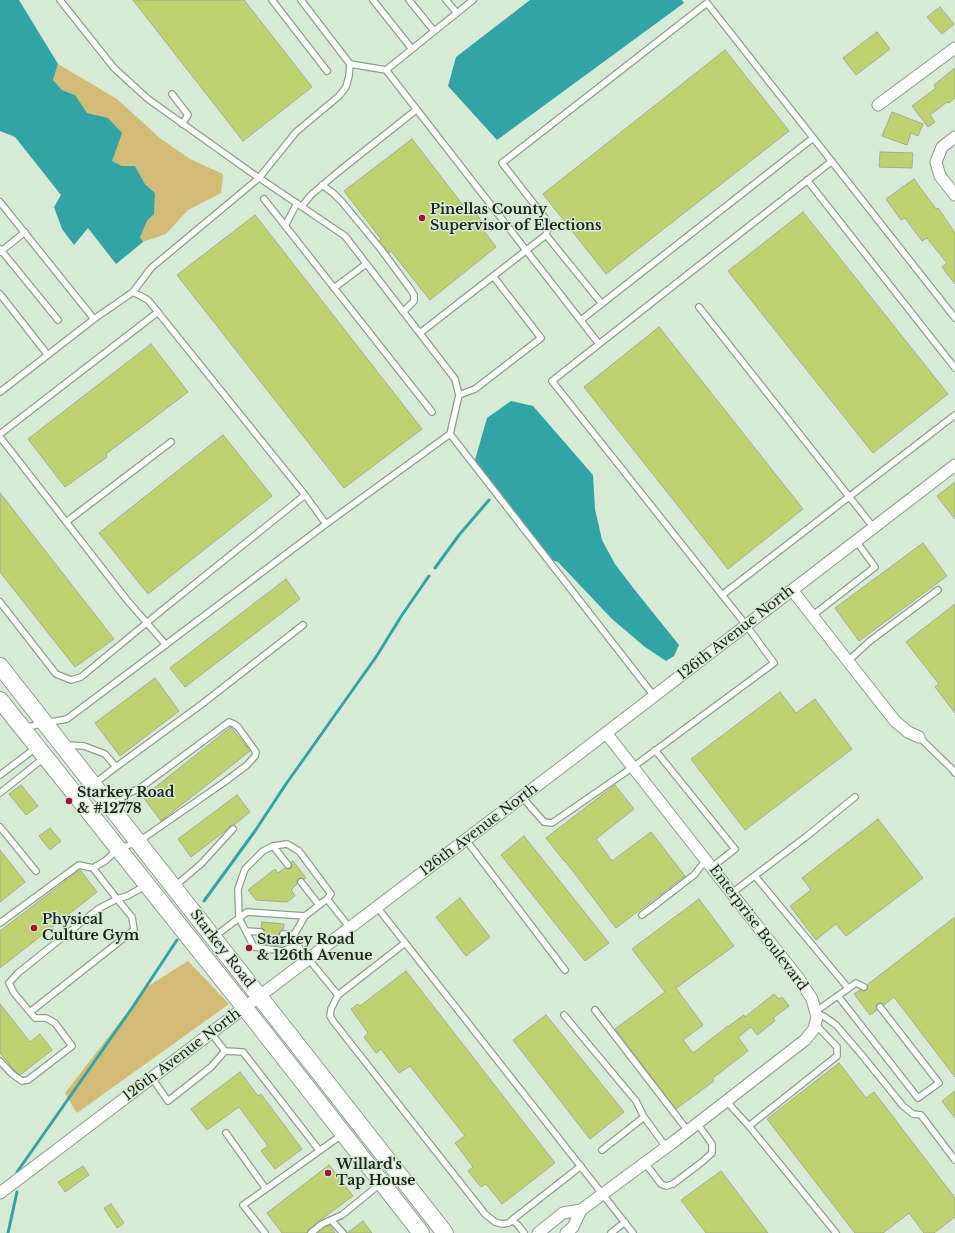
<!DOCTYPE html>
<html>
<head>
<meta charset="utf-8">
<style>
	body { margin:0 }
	canvas { display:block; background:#d6ead5 }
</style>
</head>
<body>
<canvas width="955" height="1233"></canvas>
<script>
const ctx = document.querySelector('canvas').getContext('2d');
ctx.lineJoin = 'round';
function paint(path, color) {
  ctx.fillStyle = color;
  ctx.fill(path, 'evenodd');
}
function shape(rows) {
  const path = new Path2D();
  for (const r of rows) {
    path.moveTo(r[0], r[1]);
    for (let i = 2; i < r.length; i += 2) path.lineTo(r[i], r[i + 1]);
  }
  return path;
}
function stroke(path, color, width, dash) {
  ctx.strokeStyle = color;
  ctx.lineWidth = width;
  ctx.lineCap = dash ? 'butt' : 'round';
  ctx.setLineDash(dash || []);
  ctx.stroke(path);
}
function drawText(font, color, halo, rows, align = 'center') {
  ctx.font = font + ' "Libre Baskerville",serif';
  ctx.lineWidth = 3;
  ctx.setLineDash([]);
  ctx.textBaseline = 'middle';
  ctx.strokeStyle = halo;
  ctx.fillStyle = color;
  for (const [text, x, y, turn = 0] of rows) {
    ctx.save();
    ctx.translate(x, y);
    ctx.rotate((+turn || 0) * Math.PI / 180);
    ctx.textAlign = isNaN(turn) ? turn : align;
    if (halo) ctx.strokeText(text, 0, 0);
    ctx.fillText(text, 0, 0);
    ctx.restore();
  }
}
paint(shape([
	[58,64,117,99,161,139,190,159,223,174,221,193,188,210,166,234,143,242,140,237,147,221,154,214,155,193,145,184,135,166,122,166,112,161,108,118,87,114,75,95,62,90,53,80],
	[188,961,229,1004,77,1113,65,1093,147,987]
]), '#d2bb75');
paint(shape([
	[0,0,19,0,58,64,53,80,62,90,75,95,87,113,108,118,122,133,112,161,122,166,135,166,145,184,155,193,154,214,147,221,140,237,143,242,116,264,88,228,74,245,62,229,54,207,61,195,15,137,0,131],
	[530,0,682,0,684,3,497,140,448,86,456,57],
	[511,401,533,406,593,475,595,509,602,540,615,564,634,589,679,645,674,656,666,661,645,647,612,619,558,562,548,559,475,460,487,418]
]), '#31a5a6');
stroke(shape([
	[435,568,459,535,489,500],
	[204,901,255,831,286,784,376,657,402,615,429,576],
	[17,1172,132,1008,177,940],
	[8,1233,17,1192]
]), '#31a5a6', 3);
const building = shape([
	[133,0,244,0,312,87,243,141,133,0],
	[940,7,954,24,942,34,927,17,940,7],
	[877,32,890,49,856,75,843,58,877,32],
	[725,50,789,131,606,274,543,194,725,50],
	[955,68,955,98,949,103,947,102,930,115,935,122,928,127,912,106,936,88,934,85,955,68],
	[892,112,923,124,918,136,911,133,907,145,882,136,892,112],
	[412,139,466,209,470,206,487,228,484,231,496,247,430,300,391,251,389,253,379,241,381,239,344,191,412,139],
	[880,152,913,153,912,168,879,167,880,152],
	[914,179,936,209,938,208,955,233,955,284,942,267,947,263,927,238,922,241,905,218,901,220,886,199,914,179],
	[803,212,948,394,873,453,728,271,803,212],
	[255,215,422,429,344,488,177,275,255,215],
	[659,327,803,509,728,569,584,387,659,327],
	[151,344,188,392,106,454,107,457,65,487,28,439,151,344],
	[223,435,272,496,148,594,99,533,223,435],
	[955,482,955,519,937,496,955,482],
	[0,493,114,639,75,667,0,572,0,493],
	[923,543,947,576,859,641,835,608,923,543],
	[286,579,300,599,185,687,170,668,286,579],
	[955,604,955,713,935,687,939,684,906,642,955,604],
	[155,678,179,711,120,756,95,723,155,678],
	[780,692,796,713,815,699,852,749,745,830,691,759,780,692],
	[231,727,250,751,161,821,143,797,231,727],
	[21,785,38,806,26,815,9,794,21,785],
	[615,785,634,809,596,839,612,861,651,832,685,876,616,928,566,862,565,862,546,838,615,785],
	[237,795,250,812,234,825,230,826,225,831,191,857,178,839,237,795],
	[878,819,923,878,846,936,836,924,816,940,790,906,811,890,802,878,878,819],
	[50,828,61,841,50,850,39,836,50,828],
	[524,836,609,943,585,961,501,855,524,836],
	[0,850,25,882,0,902,0,850],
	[293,861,306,878,304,879,299,878,297,881,297,884,291,890,295,896,287,902,256,900,248,890,275,869,278,873,285,868,287,869,290,869,292,866,291,862,293,861],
	[80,870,97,892,0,968,0,931,80,870],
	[460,898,490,937,466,956,436,917,460,898],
	[699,899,734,946,676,988,703,1025,683,1040,693,1053,728,1026,729,1026,744,1015,745,1017,774,994,779,999,782,997,789,1006,773,1018,775,1021,757,1035,751,1027,738,1037,748,1051,713,1078,714,1081,676,1109,615,1029,665,992,632,949,699,899],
	[955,917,955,1077,894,997,884,1005,881,1003,877,1004,876,1007,877,1010,870,1015,854,994,860,990,864,991,867,990,868,987,867,985,955,917],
	[262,922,284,924,283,930,279,933,279,936,282,938,281,946,259,943,260,936,263,936,265,933,265,930,261,928,262,922],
	[406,971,555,1163,502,1204,486,1184,481,1187,468,1171,473,1167,455,1143,465,1136,410,1066,399,1073,381,1049,376,1053,364,1037,368,1033,351,1009,358,1004,360,1006,406,971],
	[0,1004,30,1042,40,1034,52,1050,20,1075,15,1071,0,1053,0,1004],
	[546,1015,624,1112,590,1139,513,1040,546,1015],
	[839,1063,866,1098,874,1092,955,1198,955,1217,934,1233,924,1233,909,1213,883,1233,855,1233,767,1119,839,1063],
	[240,1072,258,1096,261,1094,302,1149,275,1169,261,1151,268,1146,239,1107,207,1130,191,1109,240,1072],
	[955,1091,955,1118,942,1101,955,1091],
	[329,1165,353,1196,319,1221,308,1230,307,1233,282,1233,267,1213,329,1165],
	[83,1166,89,1175,65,1192,58,1182,83,1166],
	[721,1171,768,1233,706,1233,681,1200,721,1171],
	[111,1204,124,1223,117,1228,104,1208,111,1204],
	[363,1221,372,1233,347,1233,358,1225,363,1221],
	[330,1225,335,1233,318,1233,324,1228,330,1225]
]);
paint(building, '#c0d270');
stroke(building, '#a5ab91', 1);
const lane = shape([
	[60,0,114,68,148,99,249,171,345,236,455,379,459,395,450,434],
	[272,0,327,71],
	[373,0,412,49],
	[409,0,434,31],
	[446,0,457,13],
	[350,64,386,70,599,344],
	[386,70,473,0],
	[172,94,188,115,182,124],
	[807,180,955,368],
	[322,185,333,193,342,202,380,248,411,290,414,295,414,301,403,312],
	[264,199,432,412],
	[0,202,94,319],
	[302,206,311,195,338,172,416,110],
	[285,226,297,203],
	[546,235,602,304],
	[0,249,58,320],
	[0,252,25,232],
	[334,288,366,264],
	[133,292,151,268,259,178,296,132,339,96,346,87,349,76,350,64,301,0],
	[0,294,47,354],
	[699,307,874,528],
	[581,320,813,138],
	[420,333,546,235,548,228,545,218,502,163,707,3,955,318],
	[0,392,94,319,133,292,148,300,305,495,326,524,67,719,45,723,24,728],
	[459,395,475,389,541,338,493,276],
	[0,434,158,312],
	[0,437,127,600,166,645],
	[66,522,171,442],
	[326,524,450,434,654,696],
	[722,595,955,415],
	[0,602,56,674,71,680,81,677,161,611,305,495],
	[812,616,875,567,856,541],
	[848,661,870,641,938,590],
	[919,737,953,770,955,773],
	[67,745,84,746,105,754,116,767,95,783],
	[655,750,735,849,712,867],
	[116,767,202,704,303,625],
	[0,775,37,747],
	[0,793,45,757],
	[522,797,544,822,552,823,633,767,774,663,746,625,552,381,832,161],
	[0,827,36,871],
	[466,840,565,970],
	[273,846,288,865],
	[755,876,848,988],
	[301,882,319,905],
	[175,886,201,864,233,829],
	[732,893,807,836,855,797],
	[377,907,633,1233],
	[642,915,694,875,706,860],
	[0,923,79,865,93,868,105,861,118,849,138,842,223,783,247,765,255,756,256,752,238,727,234,724,229,722,151,780,140,788,127,794,111,807],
	[350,928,327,899,305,916,294,935,297,945,338,995,331,1009,330,1016,333,1021,485,1214,495,1222,502,1224,509,1223,512,1220,518,1225,524,1233],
	[246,931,261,932],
	[283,934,294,935],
	[214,937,247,912,305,916],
	[297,945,283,951,254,947,239,918,238,889,245,869,263,851,273,846,287,844,299,851,331,894,327,899],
	[338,995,405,943],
	[838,996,918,1098,939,1083,880,1007],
	[595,1010,688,1131],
	[30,1012,134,930,132,917,117,899,93,868],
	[815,1012,856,983,864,987],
	[816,1013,825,1017,836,1025,861,1054,903,1106,913,1114,921,1115,955,1160],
	[564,1015,636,1101,644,1117],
	[211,1033,225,1051,243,1052,319,1150],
	[0,1061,12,1074,22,1081,28,1080,72,1046,55,1023,46,1018,35,1018,14,993,9,983,18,973,98,909,117,899,127,896,145,886],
	[152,1078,168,1101,211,1067,225,1051],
	[726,1101,749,1126,837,1056,837,1047,815,1024],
	[749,1126,836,1233],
	[226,1133,266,1189,343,1134],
	[602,1150,644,1117,666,1147],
	[645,1163,661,1184,666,1186,673,1184,702,1162,712,1153,712,1144,697,1123],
	[512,1220,581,1166],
	[332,1221,343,1233],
	[265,1233,243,1205,266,1189],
	[311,1233,322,1224,342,1215,380,1184],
	[611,1233,625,1222]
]);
const street = shape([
	[878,105,955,48],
	[955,137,942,147,936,162,940,176,955,195],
	[792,590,895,721,908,732,919,737],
	[0,1193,576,756,955,465],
	[538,1233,563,1213,581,1210,676,1140,805,1040,814,1029,817,1017,812,999,799,979,606,733],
	[566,1233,573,1227,581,1210]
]);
const secondary = shape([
	[0,666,445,1233],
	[0,700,245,1008,421,1233]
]);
stroke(lane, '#8ca08c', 8);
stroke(street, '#8ca08c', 13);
stroke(secondary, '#8ca08c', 18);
stroke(lane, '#fff', 5.5);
stroke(street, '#fff', 11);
stroke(secondary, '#fff', 16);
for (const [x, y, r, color] of [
	[422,218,4,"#a70e3c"],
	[69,801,4,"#a70e3c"],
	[34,928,4,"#a70e3c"],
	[249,948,4,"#a70e3c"],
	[328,1173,4,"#a70e3c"]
]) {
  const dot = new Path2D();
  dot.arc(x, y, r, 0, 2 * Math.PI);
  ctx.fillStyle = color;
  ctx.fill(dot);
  stroke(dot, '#d6ead5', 1.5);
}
drawText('bold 14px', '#1f261e', '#d6ead5', [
	["Pinellas County",430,210],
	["Supervisor of Elections",430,226],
	["Starkey Road",77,793],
	["& #12778",77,809],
	["Physical",42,920],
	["Culture Gym",42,936],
	["Starkey Road",257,940],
	["& 126th Avenue",257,956],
	["Willard's",336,1165],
	["Tap House",336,1181]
], 'left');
drawText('14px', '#1f261e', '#d6ead5', [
	["126th Avenue North",736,633,-38],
	["126th Avenue North",479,830,-37],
	["Enterprise Boulevard",758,928,53],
	["Starkey Road",222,949,52],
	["126th Avenue North",182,1055,-37]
]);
</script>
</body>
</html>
